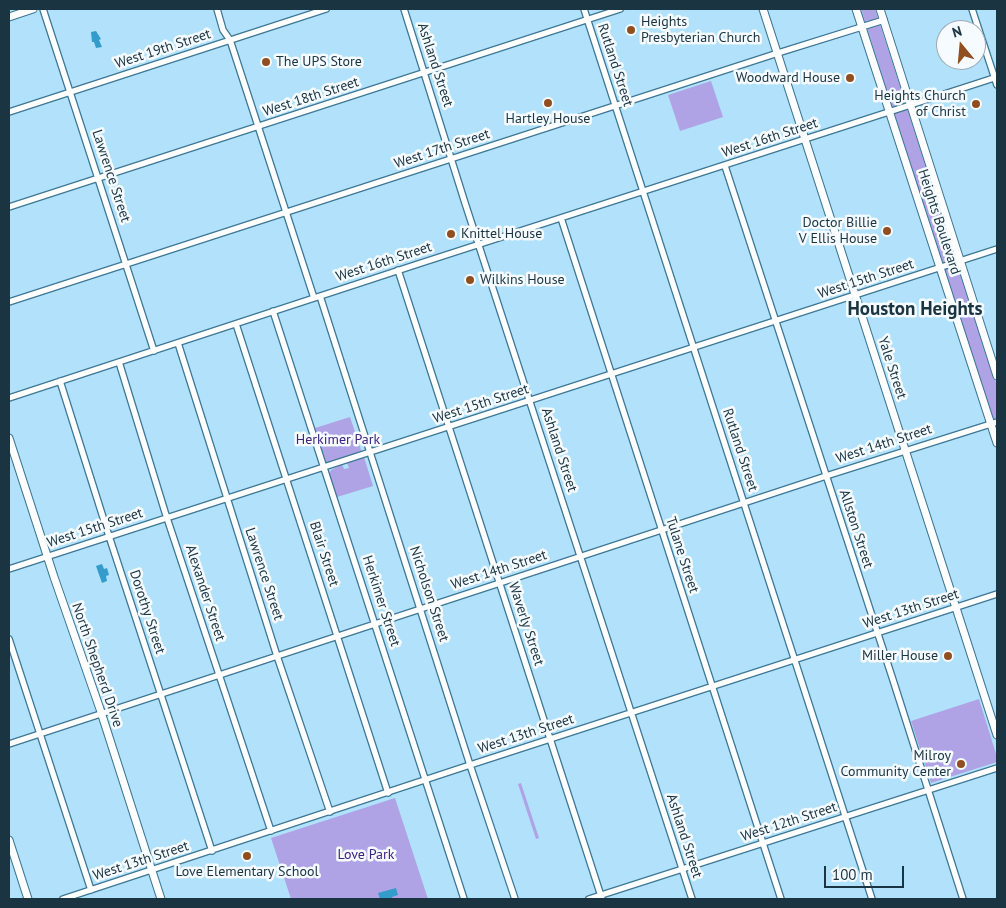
<!DOCTYPE html>
<html>
<head>
<meta charset="utf-8">
<style>
	body { margin:0 }
	#map { position:relative; width:1006px; height:908px; overflow:hidden; background:#b1e1fb; font-family:"PT Sans",sans-serif }
	canvas { display:block }
	.frame { position:absolute; inset:0; border:10px solid #1b3441; pointer-events:none }
	.north { position:absolute; left:936px; top:20px; width:50px; height:50px; box-sizing:border-box; background:#f5fbff; border:1px solid #9eabb3; border-radius:50%; rotate:343deg; font-size:14px; font-weight:700; line-height:20px; text-align:center; color:#1b3441 }
	.north::after { content:''; display:block; margin:auto; width:18px; height:22px; background:#914e1f; clip-path:polygon(50% 0,100% 100%,50% 72%,0 100%) }
	.scale { position:absolute; left:824px; top:866px; width:80px; height:22px; box-sizing:border-box; border:2px solid #1b3441; border-top:0; padding-left:6px; font-size:15px; line-height:18px; white-space:nowrap; color:#1b3441; -webkit-text-stroke:4px #f5fbff; paint-order:stroke }
</style>
</head>
<body>
<div id="map">
<canvas width="1006" height="908"></canvas>
<div class="frame"></div>
<div class="north">N</div>
<div class="scale">100 m</div>
</div>
<script>
const ctx = document.querySelector('canvas').getContext('2d');
ctx.lineJoin = 'round';
function paint(path, color) {
  ctx.fillStyle = color;
  ctx.fill(path, 'evenodd');
}
function shape(rows) {
  const path = new Path2D();
  for (const r of rows) {
    path.moveTo(r[0], r[1]);
    for (let i = 2; i < r.length; i += 2) path.lineTo(r[i], r[i + 1]);
  }
  return path;
}
function stroke(path, color, width, dash) {
  ctx.strokeStyle = color;
  ctx.lineWidth = width;
  ctx.lineCap = dash ? 'butt' : 'round';
  ctx.setLineDash(dash || []);
  ctx.stroke(path);
}
function drawText(font, color, halo, rows, align = 'center') {
  ctx.font = font + ' "PT Sans",sans-serif';
  ctx.lineWidth = 5;
  ctx.setLineDash([]);
  ctx.textBaseline = 'middle';
  ctx.strokeStyle = halo;
  ctx.fillStyle = color;
  for (const [text, x, y, turn = 0] of rows) {
    ctx.save();
    ctx.translate(x, y);
    ctx.rotate((+turn || 0) * Math.PI / 180);
    ctx.textAlign = isNaN(turn) ? turn : align;
    if (halo) ctx.strokeText(text, 0, 0);
    ctx.fillText(text, 0, 0);
    ctx.restore();
  }
}
paint(shape([
	[861,9,875,9,997,386,997,435],
	[711,81,723,117,680,131,668,95],
	[350,417,362,453,329,462,326,462,315,428],
	[364,457,373,486,337,497,329,474,331,470,342,464,344,469,349,468,347,463],
	[156,632,160,645,153,648,148,635],
	[979,699,997,757,997,762,931,783,911,721],
	[521,783,539,838,536,839,518,784],
	[395,798,428,899,291,899,271,838]
]), '#afa3e6');
paint(shape([
	[96,31,101,39,99,40,102,47,96,48,94,42,92,42,91,32],
	[102,564,104,569,107,568,109,575,106,576,107,581,102,583,96,566],
	[396,888,398,895,392,897,392,899,380,899,378,893]
]), '#349ccb');
const minor = shape([
	[43,9,154,351],
	[217,9,223,30,230,40,314,298],
	[404,9,465,203,692,899],
	[584,9,872,899],
	[972,9,997,85],
	[9,112,326,9],
	[725,166,893,680,963,899],
	[9,207,620,9],
	[561,218,781,899],
	[398,270,602,899],
	[320,296,470,765,515,899],
	[9,302,778,53,884,20],
	[273,311,464,899],
	[236,324,388,793],
	[178,343,277,656,330,812],
	[119,362,165,512,271,831],
	[60,381,107,530,212,851],
	[9,398,418,264,997,77],
	[9,569,997,249],
	[9,639,91,890],
	[9,744,826,476,997,422],
	[63,899,470,765,997,594],
	[589,899,997,768]
]);
const major = shape([
	[763,9,997,735],
	[856,9,997,443],
	[880,9,997,376],
	[9,17,33,9],
	[9,438,54,577,100,709,161,899],
	[9,840,28,899]
]);
stroke(minor, '#3c7795', 8);
stroke(major, '#3c7795', 9);
stroke(minor, '#fff', 5.5);
stroke(major, '#fff', 7);
for (const [x, y, r, color] of [
	[631,30,5,"#914e1f"],
	[266,62,5,"#914e1f"],
	[850,78,5,"#914e1f"],
	[548,103,5,"#914e1f"],
	[976,104,5,"#914e1f"],
	[887,231,5,"#914e1f"],
	[451,234,5,"#914e1f"],
	[470,280,5,"#914e1f"],
	[948,656,5,"#914e1f"],
	[961,764,5,"#914e1f"],
	[247,856,5,"#914e1f"]
]) {
  const dot = new Path2D();
  dot.arc(x, y, r, 0, 2 * Math.PI);
  ctx.fillStyle = color;
  ctx.fill(dot);
  stroke(dot, '#f5fbff', 2);
}
drawText('14px', '#1b3441', '#f5fbff', [
	["Heights",641,22,"left"],
	["Presbyterian Church",641,38,"left"],
	["The UPS Store",276,62,"left"],
	["Woodward House",840,78],
	["Heights Church",966,96],
	["of Christ",966,112],
	["Hartley House",548,119,"center"],
	["Doctor Billie",877,223],
	["V Ellis House",877,239],
	["Knittel House",461,234,"left"],
	["Wilkins House",480,280,"left"],
	["Miller House",938,656],
	["Milroy",951,756],
	["Community Center",951,772],
	["Love Elementary School",247,872,"center"]
], 'right');
drawText('14px', '#1b3441', '#f5fbff', [
	["West 19th Street",163,49,-18],
	["Ashland Street",435,65,72],
	["Rutland Street",615,65,72],
	["West 18th Street",311,97,-18],
	["West 16th Street",770,138,-18],
	["West 17th Street",442,149,-18],
	["Lawrence Street",111,176,72],
	["Heights Boulevard",939,222,72],
	["West 16th Street",384,262,-18],
	["West 15th Street",866,279,-18],
	["Yale Street",892,368,72],
	["West 15th Street",481,404,-18],
	["West 14th Street",884,444,-18],
	["Ashland Street",559,450,72],
	["Rutland Street",740,450,72],
	["West 15th Street",95,528,-18],
	["Allston Street",856,529,72],
	["Blair Street",324,554,72],
	["Tulane Street",682,555,72],
	["West 14th Street",499,570,-18],
	["Lawrence Street",264,574,72],
	["Alexander Street",205,593,72],
	["Nicholson Street",429,594,72],
	["Herkimer Street",381,601,72],
	["West 13th Street",911,609,-18],
	["Dorothy Street",147,612,72],
	["Waverly Street",526,624,72],
	["North Shepherd Drive",97,665,71],
	["West 13th Street",526,734,-18],
	["West 12th Street",789,822,-18],
	["Ashland Street",684,836,72],
	["West 13th Street",141,861,-18]
]);
drawText('14px', '#41237f', '#f5fbff', [
	["Herkimer Park",338,440],
	["Love Park",366,855]
]);
drawText('bold 19px', '#1b3441', '#f5fbff', [
	["Houston Heights",915,310]
]);
</script>
</body>
</html>
